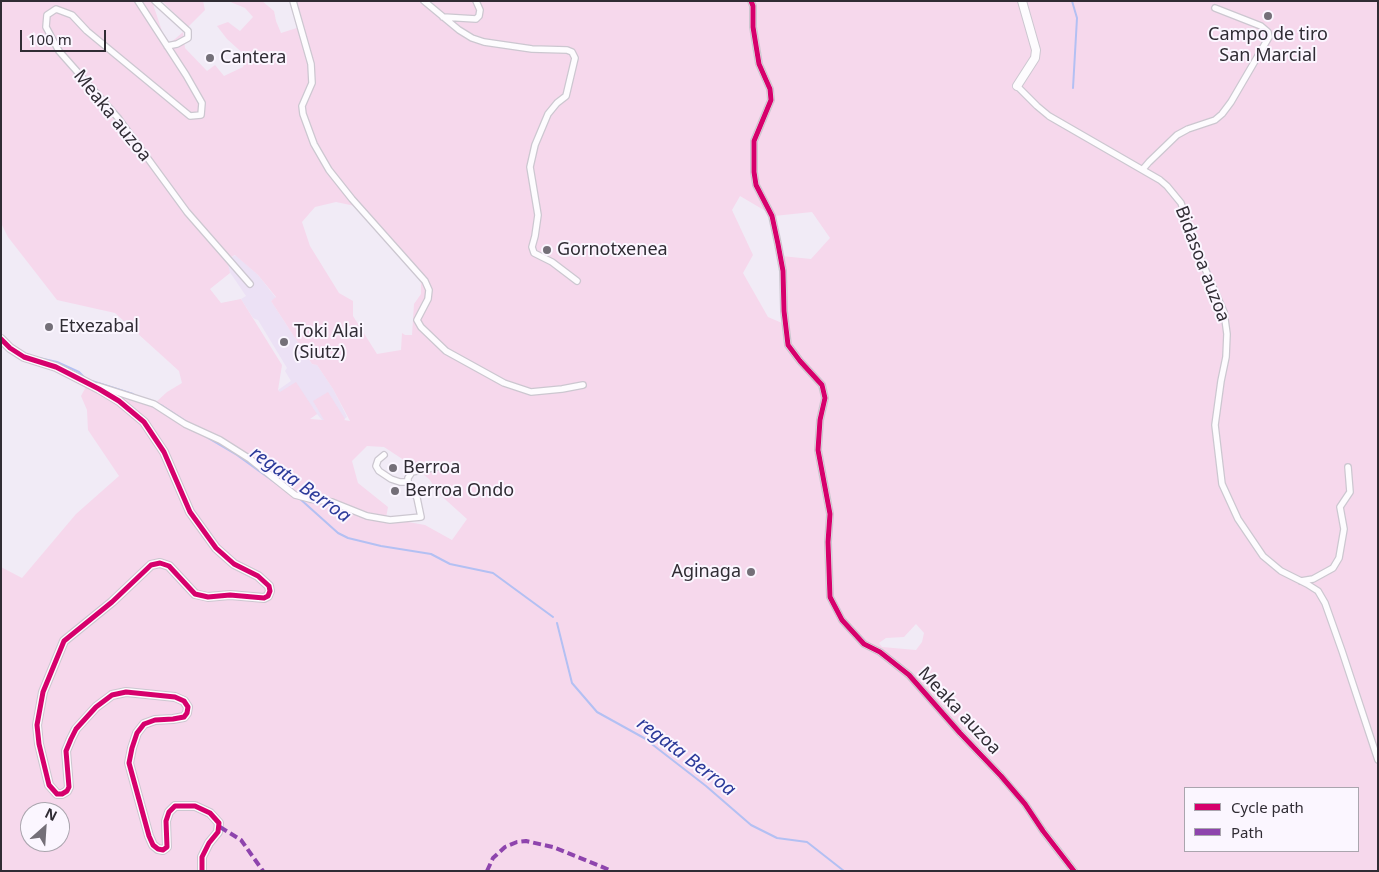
<!DOCTYPE html>
<html>
<head>
<meta charset="utf-8">
<style>
	body { margin:0 }
	#map { position:relative; width:1379px; height:872px; overflow:hidden; background:#f1ebf6; font-family:"Noto Sans",sans-serif }
	canvas { display:block }
	.frame { position:absolute; inset:0; border:2px solid #302c34; pointer-events:none }
	.legend { position:absolute; left:1184px; top:787px; width:175px; height:65px; box-sizing:border-box; background:#fbf6ff; border:1px solid #aaa5ae; margin:0; padding:6px 9px; list-style:none; font-size:15px; color:#302c34 }
	.legend li { display:flex; align-items:center; gap:10px; height:25px }
	.legend b { width:25px; border:1px solid #aaa5ae }
	.north { position:absolute; left:20px; top:802px; width:50px; height:50px; box-sizing:border-box; background:#fbf6ff; border:1px solid #aaa5ae; border-radius:50%; rotate:26deg; font-size:14px; font-weight:700; line-height:20px; text-align:center; color:#302c34 }
	.north::after { content:''; display:block; margin:auto; width:18px; height:22px; background:#746f78; clip-path:polygon(50% 0,100% 100%,50% 72%,0 100%) }
	.scale { position:absolute; left:20px; top:30px; width:86px; height:22px; box-sizing:border-box; border:2px solid #302c34; border-top:0; padding-left:6px; font-size:15px; line-height:18px; white-space:nowrap; color:#302c34; -webkit-text-stroke:4px #fbf6ff; paint-order:stroke }
</style>
</head>
<body>
<div id="map">
<canvas width="1379" height="872"></canvas>
<div class="frame"></div>
<ul class="legend">
<li><b style="height:6px;background:#d6006c"></b>Cycle path</li>
<li><b style="height:6px;background:#8e44ad"></b>Path</li>
</ul>
<div class="north">N</div>
<div class="scale">100 m</div>
</div>
<script>
const ctx = document.querySelector('canvas').getContext('2d');
ctx.lineJoin = 'round';
function paint(path, color) {
  ctx.fillStyle = color;
  ctx.fill(path, 'evenodd');
}
function shape(rows) {
  const path = new Path2D();
  for (const r of rows) {
    path.moveTo(r[0], r[1]);
    for (let i = 2; i < r.length; i += 2) path.lineTo(r[i], r[i + 1]);
  }
  return path;
}
function stroke(path, color, width, dash) {
  ctx.strokeStyle = color;
  ctx.lineWidth = width;
  ctx.lineCap = dash ? 'butt' : 'round';
  ctx.setLineDash(dash || []);
  ctx.stroke(path);
}
function drawText(font, color, halo, rows, align = 'center') {
  ctx.font = font + ' "Noto Sans",sans-serif';
  ctx.lineWidth = 4;
  ctx.setLineDash([]);
  ctx.textBaseline = 'middle';
  ctx.strokeStyle = halo;
  ctx.fillStyle = color;
  for (const [text, x, y, turn = 0] of rows) {
    ctx.save();
    ctx.translate(x, y);
    ctx.rotate((+turn || 0) * Math.PI / 180);
    ctx.textAlign = isNaN(turn) ? turn : align;
    if (halo) ctx.strokeText(text, 0, 0);
    ctx.fillText(text, 0, 0);
    ctx.restore();
  }
}
paint(shape([
	[236,255,258,275,276,298,271,301,312,364,317,365,333,389,347,417,330,430,317,414,301,424,278,390,291,381,285,371,287,368,258,320,253,318,241,299,246,296,225,265,227,259]
]), '#ece1f5');
paint(shape([
	[1,1,152,1,167,46,183,32,185,48,207,71,215,65,224,76,243,67,247,57,227,39,217,26,228,22,240,31,253,17,245,8,228,1,262,1,274,11,276,21,281,33,303,26,296,1,423,1,442,17,443,13,428,1,1378,1,1378,871,1,871,1,567,22,578,76,514,119,476,88,430,87,410,81,396,88,383,154,404,167,392,182,383,179,371,115,313,57,300,8,237,1,223],
	[740,196,774,216,812,212,830,238,811,259,781,256,782,323,768,317,743,273,753,255,732,210],
	[336,202,355,206,421,280,421,294,414,304,412,335,405,335,402,333,401,350,377,354,353,316,353,301,339,293,310,246,302,222,315,207],
	[235,255,258,275,276,297,271,301,312,364,317,365,333,389,350,421,344,420,345,419,328,392,313,401,324,420,310,419,317,414,296,382,280,392,278,390,282,365,241,299,221,303,210,289,230,273,227,259],
	[367,446,384,447,416,468,430,480,437,492,467,519,452,540,425,525,386,518,388,507,358,483,352,461],
	[916,624,924,633,922,642,916,650,882,647,879,643,886,638,904,637],
	[1185,788,1358,788,1358,851,1185,851],
	[30,812,60,812,60,842,30,842],
	[162,1,203,1,205,10,188,27]
]), '#f6d8ec');
stroke(shape([
	[1072,1,1077,18,1073,88],
	[39,358,57,362,79,372,86,379],
	[92,381,133,394],
	[161,405,190,424],
	[203,435,237,455,284,489],
	[299,498,338,533,348,538,381,546,431,554,450,564,493,573,553,617],
	[557,623,572,683,597,712,644,738,706,786,751,825,777,838,807,842,844,871]
]), '#b3c0f3', 2);
const minor = shape([
	[138,1,186,75,202,103,201,115,190,116,87,31,72,15,56,9,47,15,46,27,59,51,119,119,187,212,250,284],
	[155,1,188,31,188,38,177,44,167,46],
	[293,1,311,64,312,83,302,106,303,114,314,144,329,170,352,199,425,281,429,290,428,299,417,320,421,327,446,351,504,383,531,392,562,389,583,385],
	[424,1,459,30,472,38,484,42,532,49,567,50,572,52,575,58,566,96,557,103,548,114,535,145,530,167,538,215,535,236,532,247,534,253,552,262,577,281],
	[751,1,753,6,753,27,759,64,770,89,771,100,754,141,754,172,756,185,772,216,778,244,783,271,784,311,788,345,800,361,822,385,825,398,820,420,818,450,830,514,828,542,830,597,842,620,864,644,880,652,909,675,960,733,1001,776,1025,804,1043,831,1074,871],
	[443,17,476,19,479,16,480,10,476,1],
	[1017,86,1037,106,1049,116,1160,180,1167,186,1181,203,1196,248,1224,312,1227,334,1226,357,1221,381,1215,425,1222,484,1238,519,1263,556,1281,571,1307,584,1318,591,1325,603,1342,651,1378,760],
	[1143,169,1149,162,1177,135,1188,129,1215,120,1222,114,1231,102,1269,37,1268,32,1261,26,1215,8],
	[98,386,154,404,185,424,220,440,250,459,295,495,310,499,332,502,367,516,390,520,421,517,417,498,408,482,408,478,412,472,437,467],
	[384,455,378,460,376,466,379,471,391,479,400,482,408,482],
	[1301,581,1313,579,1333,568,1339,558,1344,529,1340,507,1350,492,1348,467]
]);
const tertiary = shape([
	[1017,86,1035,58,1036,50,1022,1],
	[1,339,10,348,24,357,56,367,99,389,119,401,144,422,164,452,190,512,216,548,234,564,258,576,269,586,270,591,268,596,264,598,230,595,208,597,195,594,169,566,160,563,151,565,112,602,64,641,43,692,37,725,39,744,49,785,57,794,62,794,67,791,69,787,66,751,71,739,76,729,96,707,112,695,126,692,175,697,184,701,188,707,187,713,184,717,173,719,155,720,144,724,137,733,132,748,129,763,149,836,153,845,158,849,163,850,167,847,166,821,169,812,175,806,195,806,210,813,219,823,218,832,209,843,202,857,202,871]
]);
stroke(minor, '#ccc7d0', 8);
stroke(tertiary, '#ccc7d0', 10);
stroke(minor, '#fdfcfe', 5.5);
stroke(tertiary, '#fdfcfe', 8);
stroke(shape([
	[220,827,241,840,263,871],
	[487,871,493,858,505,847,517,842,526,841,553,847,612,871]
]), '#8e44ad', 4, [8, 4]);
stroke(shape([
	[751,1,753,6,753,27,759,64,770,89,771,100,754,141,754,172,756,185,772,216,778,244,783,271,784,311,788,345,800,361,822,385,825,398,820,420,818,450,830,514,828,542,830,597,842,620,864,644,880,652,909,675,960,733,1001,776,1025,804,1043,831,1074,871],
	[1,339,10,348,24,357,56,367,99,389,119,401,144,422,164,452,190,512,216,548,234,564,258,576,269,586,270,591,268,596,264,598,230,595,208,597,195,594,169,566,160,563,151,565,112,602,64,641,43,692,37,725,39,744,49,785,57,794,62,794,67,791,69,787,66,751,71,739,76,729,96,707,112,695,126,692,175,697,184,701,188,707,187,713,184,717,173,719,155,720,144,724,137,733,132,748,129,763,149,836,153,845,158,849,163,850,167,847,166,821,169,812,175,806,195,806,210,813,219,823,218,832,209,843,202,857,202,871]
]), '#d6006c', 5);
for (const [x, y, r, color] of [
	[1268,16,5,"#746f78"],
	[210,58,5,"#746f78"],
	[547,250,5,"#746f78"],
	[49,327,5,"#746f78"],
	[284,342,5,"#746f78"],
	[393,468,5,"#746f78"],
	[395,491,5,"#746f78"],
	[751,572,5,"#746f78"]
]) {
  const dot = new Path2D();
  dot.arc(x, y, r, 0, 2 * Math.PI);
  ctx.fillStyle = color;
  ctx.fill(dot);
  stroke(dot, '#fbf6ff', 2);
}
drawText('18px', '#302c34', '#fbf6ff', [
	["Campo de tiro",1268,35,"center"],
	["San Marcial",1268,56,"center"],
	["Cantera",220,58],
	["Gornotxenea",557,250],
	["Etxezabal",59,327],
	["Toki Alai",294,332],
	["(Siutz)",294,353],
	["Berroa",403,468],
	["Berroa Ondo",405,491],
	["Aginaga",741,572,"right"]
], 'left');
drawText('18px', '#302c34', '#fbf6ff', [
	["Meaka auzoa",112,116,51],
	["Bidasoa auzoa",1202,264,69],
	["Meaka auzoa",959,711,47]
]);
drawText('italic 19px', '#2c3a9a', '#fbf6ff', [
	["regata Berroa",300,485,35],
	["regata Berroa",686,757,37]
]);
</script>
</body>
</html>
